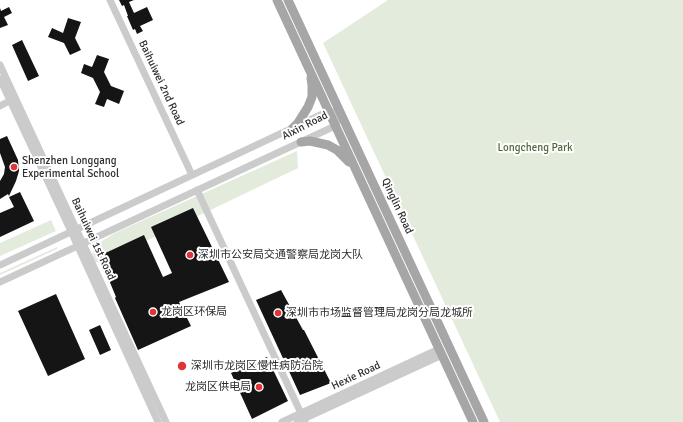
<!DOCTYPE html>
<html>
<head>
<meta charset="utf-8">
<style>
	body { margin:0 }
	canvas { display:block; background:#fff }
</style>
</head>
<body>
<canvas width="683" height="422"></canvas>
<script>
const ctx = document.querySelector('canvas').getContext('2d');
ctx.lineJoin = 'round';
function paint(path, color) {
  ctx.fillStyle = color;
  ctx.fill(path, 'evenodd');
}
function shape(rows) {
  const path = new Path2D();
  for (const r of rows) {
    path.moveTo(r[0], r[1]);
    for (let i = 2; i < r.length; i += 2) path.lineTo(r[i], r[i + 1]);
  }
  return path;
}
function stroke(path, color, width, dash) {
  ctx.strokeStyle = color;
  ctx.lineWidth = width;
  ctx.lineCap = dash ? 'butt' : 'round';
  ctx.setLineDash(dash || []);
  ctx.stroke(path);
}
function drawText(font, color, halo, rows, align = 'center') {
  ctx.font = font + ' Signika,"Noto Sans SC",sans-serif';
  ctx.lineWidth = 4;
  ctx.setLineDash([]);
  ctx.textBaseline = 'middle';
  ctx.strokeStyle = halo;
  ctx.fillStyle = color;
  for (const [text, x, y, turn = 0] of rows) {
    ctx.save();
    ctx.translate(x, y);
    ctx.rotate((+turn || 0) * Math.PI / 180);
    ctx.textAlign = isNaN(turn) ? turn : align;
    if (halo) ctx.strokeText(text, 0, 0);
    ctx.fillText(text, 0, 0);
    ctx.restore();
  }
}
paint(shape([
	[388,0,683,0,683,422,500,422,323,43],
	[297,151,298,168,100,263,91,261,94,246,115,233],
	[51,220,56,231,0,256,0,243],
	[57,247,57,249,0,275,0,273]
]), '#e3ebdc');
paint(shape([
	[119,0,134,0,129,2,134,13,147,7,153,20,140,26,143,31,137,34,135,29,133,30,127,16,128,16,124,5,122,6],
	[9,7,12,13,4,17,8,25,0,28,0,8,1,11],
	[68,18,81,22,75,38,81,50,70,55,64,43,48,37,52,28,63,33],
	[22,40,39,76,28,81,12,45],
	[97,55,109,59,104,72,111,86,124,91,119,104,107,99,104,107,95,104,100,92,93,78,81,73,84,64,92,67],
	[7,136,18,160,19,171,16,181,9,196,8,194,0,199,0,181,4,174,5,167,0,153,0,139],
	[20,192,34,221,0,237,0,213,14,207,9,197],
	[193,208,229,282,179,302,191,326,138,350,115,298,116,297,99,256,144,235,163,277,172,273,151,227],
	[281,290,303,330,304,330,331,383,300,395,256,300],
	[56,294,85,359,48,376,18,311],
	[100,325,111,350,100,355,89,330],
	[267,357,288,401,252,419,231,373]
]), '#151515');
stroke(shape([
	[110,0,192,175],
	[0,65,166,422],
	[0,79,69,227,158,422],
	[0,106,13,99],
	[197,190,305,422],
	[0,265,329,111,341,114,335,126,0,282],
	[282,422,439,349],
	[297,422,442,355]
]), '#cbcbcb', 7);
stroke(shape([
	[277,0,473,422],
	[288,0,484,422],
	[292,129,298,123,308,107,312,97,312,85,311,78],
	[301,142,310,141,328,145,337,150,349,162]
]), '#a6a6a6', 9);
for (const [x, y, r, color] of [
	[14,167,4,"#e03536"],
	[190,255,4,"#e03536"],
	[153,312,4,"#e03536"],
	[278,313,4,"#e03536"],
	[182,366,5,"#e03536"],
	[259,387,4,"#e03536"]
]) {
  const dot = new Path2D();
  dot.arc(x, y, r, 0, 2 * Math.PI);
  ctx.fillStyle = color;
  ctx.fill(dot);
  stroke(dot, '#fff', 1.5);
}
drawText('11px', '#2e2e2e', '#fff', [
	["Baihuiwei 2nd Road",161,83,65],
	["Aixin Road",305,126,-27],
	["Qinglin Road",397,206,65],
	["Baihuiwei 1st Road",93,239,65],
	["Hexie Road",356,376,-25]
]);
drawText('11px', '#4e683c', '#fff', [
	["Longcheng Park",535,148]
]);
drawText('11px', '#2e2e2e', '#fff', [
	["Shenzhen Longgang",22,161],
	["Experimental School",22,174],
	["深圳市公安局交通警察局龙岗大队",198,255],
	["龙岗区环保局",161,312],
	["深圳市市场监督管理局龙岗分局龙城所",286,313],
	["深圳市龙岗区慢性病防治院",191,366],
	["龙岗区供电局",251,387,"right"]
], 'left');
</script>
</body>
</html>
